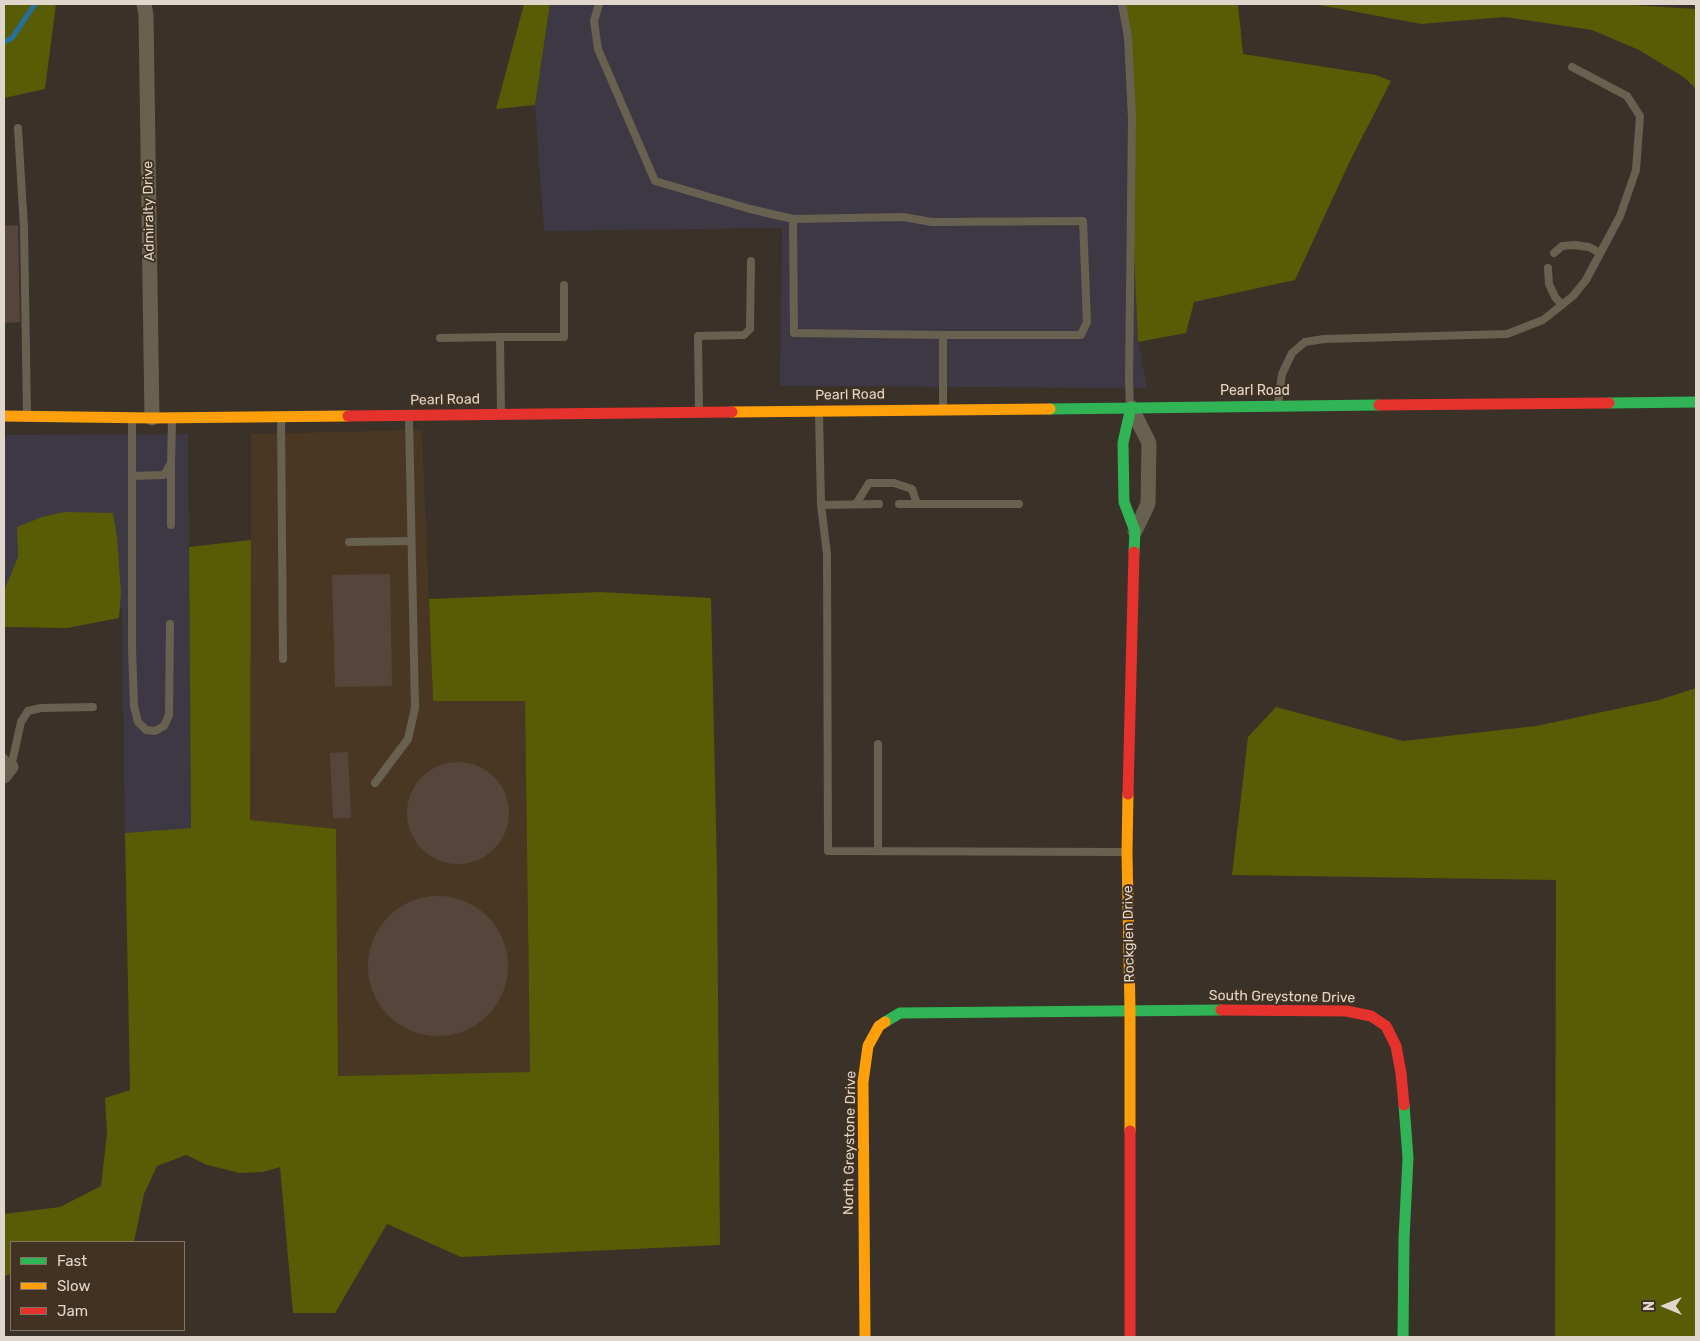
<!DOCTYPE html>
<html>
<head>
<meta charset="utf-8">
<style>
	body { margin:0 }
	#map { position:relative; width:1700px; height:1341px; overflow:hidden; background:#3a3128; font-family:Rubik,sans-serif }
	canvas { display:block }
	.frame { position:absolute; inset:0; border:5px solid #e0d6cc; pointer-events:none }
	.legend { position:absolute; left:10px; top:1241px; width:175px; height:90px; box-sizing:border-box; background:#413221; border:1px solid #817465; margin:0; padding:6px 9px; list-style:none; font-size:15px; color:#e0d6cc }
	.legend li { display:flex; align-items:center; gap:10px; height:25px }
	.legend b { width:25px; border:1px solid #817465 }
	.north { position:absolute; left:1640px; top:1281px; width:50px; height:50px; -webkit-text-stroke:4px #413221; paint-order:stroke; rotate:270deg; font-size:14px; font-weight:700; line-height:20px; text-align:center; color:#e0d6cc }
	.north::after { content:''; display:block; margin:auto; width:18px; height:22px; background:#e0d6cc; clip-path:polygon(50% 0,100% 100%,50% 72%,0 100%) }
</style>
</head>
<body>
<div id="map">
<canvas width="1700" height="1341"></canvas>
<div class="frame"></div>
<ul class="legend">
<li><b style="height:6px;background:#30b455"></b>Fast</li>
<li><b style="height:6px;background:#ff9f0a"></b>Slow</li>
<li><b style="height:6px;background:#e5322d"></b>Jam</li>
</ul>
<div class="north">N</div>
</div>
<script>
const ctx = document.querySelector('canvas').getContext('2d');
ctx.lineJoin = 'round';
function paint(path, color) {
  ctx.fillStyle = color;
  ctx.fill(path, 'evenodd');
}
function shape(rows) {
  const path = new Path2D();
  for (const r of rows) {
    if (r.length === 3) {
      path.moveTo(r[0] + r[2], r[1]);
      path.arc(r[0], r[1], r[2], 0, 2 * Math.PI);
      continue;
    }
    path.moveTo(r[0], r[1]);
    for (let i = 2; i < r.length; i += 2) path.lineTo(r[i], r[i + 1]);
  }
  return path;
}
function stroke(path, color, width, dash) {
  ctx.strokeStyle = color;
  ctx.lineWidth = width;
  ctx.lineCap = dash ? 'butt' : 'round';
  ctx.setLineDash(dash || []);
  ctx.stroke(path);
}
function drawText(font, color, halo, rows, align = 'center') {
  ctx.font = font + ' Rubik,sans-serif';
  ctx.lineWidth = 4;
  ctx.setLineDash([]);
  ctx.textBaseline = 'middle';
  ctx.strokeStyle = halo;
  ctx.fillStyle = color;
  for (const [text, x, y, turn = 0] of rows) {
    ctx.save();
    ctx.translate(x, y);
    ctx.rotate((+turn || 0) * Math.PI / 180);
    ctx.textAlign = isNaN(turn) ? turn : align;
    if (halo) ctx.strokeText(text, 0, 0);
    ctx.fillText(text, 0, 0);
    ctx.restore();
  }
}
paint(shape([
	[550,4,1123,4,1138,342,1147,388,780,386,782,228,544,231,535,105],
	[188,434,191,829,125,833,122,608,4,610,4,435]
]), '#3e3845');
paint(shape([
	[422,430,433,701,525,701,530,1072,337,1076,336,830,250,820,251,434]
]), '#4a3723');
paint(shape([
	[4,4,56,4,45,89,4,98],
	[524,4,550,4,535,105,496,109],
	[1123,4,1238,4,1243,54,1376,75,1391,81,1350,161,1295,280,1194,302,1186,333,1138,342],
	[1314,4,1616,4,1696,9,1696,89,1685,78,1639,50,1592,30,1505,17,1421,24],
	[64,512,113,513,117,537,121,592,119,618,67,628,4,627,4,591,18,557,17,527,42,517],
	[251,540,250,820,336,829,338,1076,530,1072,525,701,433,701,429,599,600,592,711,598,717,872,720,1245,461,1257,387,1224,335,1313,293,1313,280,1167,263,1172,240,1173,207,1165,186,1155,157,1166,144,1194,134,1242,11,1242,11,1274,4,1276,4,1214,60,1207,101,1186,107,1132,105,1098,130,1090,125,833,191,828,189,547],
	[1696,688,1696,1337,1555,1337,1556,880,1232,875,1248,737,1276,707,1403,741,1536,726,1659,700]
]), '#575c05');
stroke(shape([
	[4,42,12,38,35,4]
]), '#25719c', 5);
paint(shape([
	[18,225,20,322,4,323,4,226],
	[390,574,392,686,335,687,332,575],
	[348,752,351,818,333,818,330,753],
	[458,813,51],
	[438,966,70]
]), '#56453b');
stroke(shape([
	[599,4,594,21,598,49,655,181,750,209,793,219,903,217,932,222,1083,221,1087,322,1081,335,943,335,943,407],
	[1122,4,1128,37,1132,118,1129,382,1130,405],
	[18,128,24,228,27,414],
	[793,219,794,333,943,335],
	[1554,253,1562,246,1574,245,1589,247,1600,253],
	[1548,268,1549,284,1555,297,1562,305],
	[500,337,564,337,564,285],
	[440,338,500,337,501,412],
	[1278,404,1282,374,1292,353,1305,342,1324,339,1507,334,1543,320,1573,296,1586,280,1620,216,1636,170,1640,116,1627,96,1572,67],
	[699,410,698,336,744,335,750,329,751,261],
	[819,413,821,505,827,554,828,851,1125,852],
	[281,418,283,659],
	[132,420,132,648,134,706,138,722,146,730,155,731,164,726,169,715,170,624],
	[132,476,164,475,171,463,172,420],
	[856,504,869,483,894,483,912,489,917,504,1019,504],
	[899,504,917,504],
	[821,505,879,504],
	[171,525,171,464],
	[349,542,411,541],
	[878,744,878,851],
	[4,758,11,767],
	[11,767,21,722,28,711,41,708,93,707],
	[375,783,408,739,415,708,409,417]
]), '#686150', 8);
stroke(shape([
	[144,4,146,15,152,418],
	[1131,407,1149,443,1148,504,1135,531],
	[4,776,11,767]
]), '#686150', 15);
stroke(shape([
	[1609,403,1696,402],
	[1131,407,1123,443,1124,502,1135,531,1134,552],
	[1050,409,1379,405],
	[885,1022,900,1013,1221,1010],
	[1403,1337,1404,1239,1408,1158,1404,1105]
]), '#30b455', 11);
stroke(shape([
	[732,412,1050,409],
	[4,416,152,418,348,416],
	[1128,794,1127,852,1130,1010,1130,1131],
	[865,1337,863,1082,868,1046,879,1026,885,1022]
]), '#ff9f0a', 11);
stroke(shape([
	[1379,405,1609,403],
	[348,416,732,412],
	[1128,794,1134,552],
	[1221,1010,1346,1011,1371,1016,1386,1026,1396,1046,1401,1073,1404,1105],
	[1130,1131,1130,1337]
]), '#e5322d', 11);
drawText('14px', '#e0d6cc', '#413221', [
	["Admiralty Drive",149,211,-91],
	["Pearl Road",1255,391],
	["Pearl Road",850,395,-1],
	["Pearl Road",445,400,-1],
	["Rockglen Drive",1129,934,-91],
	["South Greystone Drive",1282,997,1],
	["North Greystone Drive",850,1143,-89]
]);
</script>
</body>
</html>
